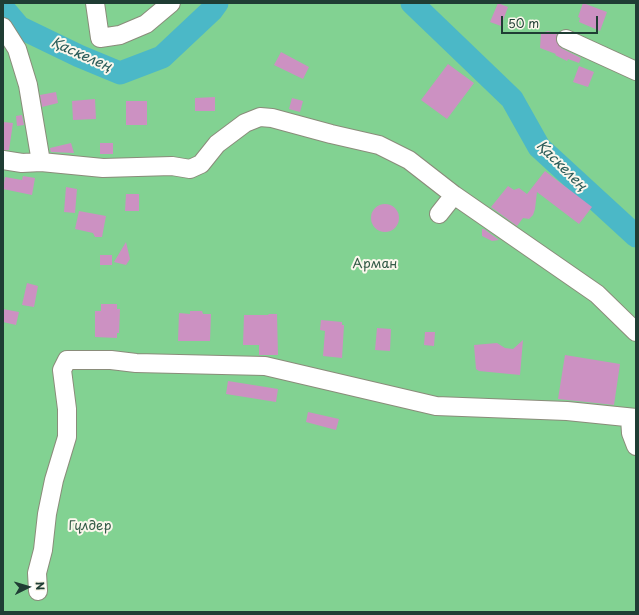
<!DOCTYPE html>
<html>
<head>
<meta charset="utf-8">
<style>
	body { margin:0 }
	#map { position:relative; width:639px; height:615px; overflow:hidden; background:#f4dcbf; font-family:"Playpen Sans",sans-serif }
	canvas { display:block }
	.frame { position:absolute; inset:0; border:4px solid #1f3d34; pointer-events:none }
	.north { position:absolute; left:8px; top:567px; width:40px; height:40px; -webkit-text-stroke:3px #fbf7ec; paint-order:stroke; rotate:85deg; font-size:11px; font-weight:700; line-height:16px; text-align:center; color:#1f3d34 }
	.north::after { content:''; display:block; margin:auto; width:14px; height:18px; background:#1f3d34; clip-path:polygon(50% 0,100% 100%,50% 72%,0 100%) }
	.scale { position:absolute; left:501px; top:16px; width:97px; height:18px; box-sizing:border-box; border:2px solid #1f3d34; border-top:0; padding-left:5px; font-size:12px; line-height:14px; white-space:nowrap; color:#1f3d34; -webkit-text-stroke:3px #fbf7ec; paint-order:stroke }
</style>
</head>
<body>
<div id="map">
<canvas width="639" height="615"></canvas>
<div class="frame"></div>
<div class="north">N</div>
<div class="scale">50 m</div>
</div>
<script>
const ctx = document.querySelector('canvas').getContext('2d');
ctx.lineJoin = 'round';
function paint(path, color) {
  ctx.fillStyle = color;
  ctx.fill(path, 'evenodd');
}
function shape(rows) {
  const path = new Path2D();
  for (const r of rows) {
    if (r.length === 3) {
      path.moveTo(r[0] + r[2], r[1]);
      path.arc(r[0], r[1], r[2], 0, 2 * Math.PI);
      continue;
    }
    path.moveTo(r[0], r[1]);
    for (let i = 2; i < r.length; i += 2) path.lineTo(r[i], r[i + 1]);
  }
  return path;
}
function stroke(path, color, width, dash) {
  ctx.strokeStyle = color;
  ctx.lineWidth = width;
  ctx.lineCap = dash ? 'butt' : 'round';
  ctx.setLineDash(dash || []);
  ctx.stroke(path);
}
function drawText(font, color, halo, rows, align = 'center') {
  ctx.font = font + ' "Playpen Sans",sans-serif';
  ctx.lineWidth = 4;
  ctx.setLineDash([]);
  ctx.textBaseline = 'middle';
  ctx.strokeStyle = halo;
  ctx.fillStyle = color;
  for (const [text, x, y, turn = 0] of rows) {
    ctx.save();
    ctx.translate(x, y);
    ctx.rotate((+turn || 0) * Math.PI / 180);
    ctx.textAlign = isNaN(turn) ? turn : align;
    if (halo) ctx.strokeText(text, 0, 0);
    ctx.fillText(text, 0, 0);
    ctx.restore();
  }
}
paint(shape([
	[3,3,636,3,636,612,3,612]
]), '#82d292');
stroke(shape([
	[412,3,512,99,539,147,636,236],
	[3,8,19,27,79,56,120,73,162,57,212,10,217,3]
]), '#4bb8c7', 23);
paint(shape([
	[498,3,508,7,501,26,490,22],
	[583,3,607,12,600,31,579,22,580,18,578,17],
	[548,31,557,34,556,40,561,48,581,58,579,63,568,59,567,61,555,55,556,54,540,48,541,33],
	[281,52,309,67,303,79,274,65],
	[448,64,474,83,447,119,421,100],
	[579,66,594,72,588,87,573,82],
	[56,92,58,103,42,107,40,95],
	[215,97,215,111,195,111,195,98],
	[292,98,303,101,300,112,289,109],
	[95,99,96,119,73,120,72,101],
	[126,101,147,101,147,125,126,125],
	[22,115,24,125,17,126,16,116],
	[3,122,13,123,9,150,3,150],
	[71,143,74,153,51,152,50,148],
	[100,143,113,143,113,154,100,154],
	[545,171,592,207,579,224,537,192,535,209,533,215,529,219,523,218,517,226,491,207,508,186,514,190,519,188,527,194],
	[23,176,35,178,32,195,3,189,5,177,22,180],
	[66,187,77,189,75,213,64,212],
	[126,194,139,194,139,211,125,211],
	[385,218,14],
	[79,211,106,216,102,237,95,237,93,233,75,229],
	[482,229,484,229,499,240,492,241,482,236],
	[126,242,130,259,126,265,114,262],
	[100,255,112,255,112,265,100,265],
	[27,283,38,286,34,307,22,305],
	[101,304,117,304,117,309,120,309,119,333,117,333,117,338,95,337,95,311,101,311],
	[3,309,19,312,16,325,3,322],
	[190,311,202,311,203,314,211,314,210,341,178,341,179,313,190,314],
	[269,314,277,314,278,355,259,355,259,345,243,345,244,315,268,315],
	[321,320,342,322,342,325,344,325,342,358,323,356,325,331,320,330],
	[377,328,391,329,390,351,375,350],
	[425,332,435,332,434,346,424,345],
	[523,340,520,375,479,371,476,369,474,345,497,343,505,348,513,349],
	[565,355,620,364,614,405,558,399],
	[228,381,278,389,276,402,226,394],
	[308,412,339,419,336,430,306,422]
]), '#cc91c2');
const minor = shape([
	[95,3,100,38,120,35,146,24,171,3],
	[3,27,17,49,28,85,41,162],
	[566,39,636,71],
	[3,160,22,163,41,162,103,168,172,166,190,169,201,164,217,144,245,123,260,117,272,118,331,134,379,145,409,160,454,195],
	[439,214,454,195,597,294,636,332],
	[630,418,631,433,636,446],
	[38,591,37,573,43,550,47,514,54,480,67,437,67,409,62,370,67,360,111,360,136,363,265,366,436,406,567,411,636,418]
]);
stroke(minor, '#8a8c7a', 20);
stroke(minor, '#fff', 18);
drawText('13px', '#335b47', '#fbf7ec', [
	["Арман",375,264],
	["Гүлдер",90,526]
]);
drawText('italic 14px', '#2a5c59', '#fbf7ec', [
	["Қаскелең",81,55,24],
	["Қаскелең",561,166,45]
]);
</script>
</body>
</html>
